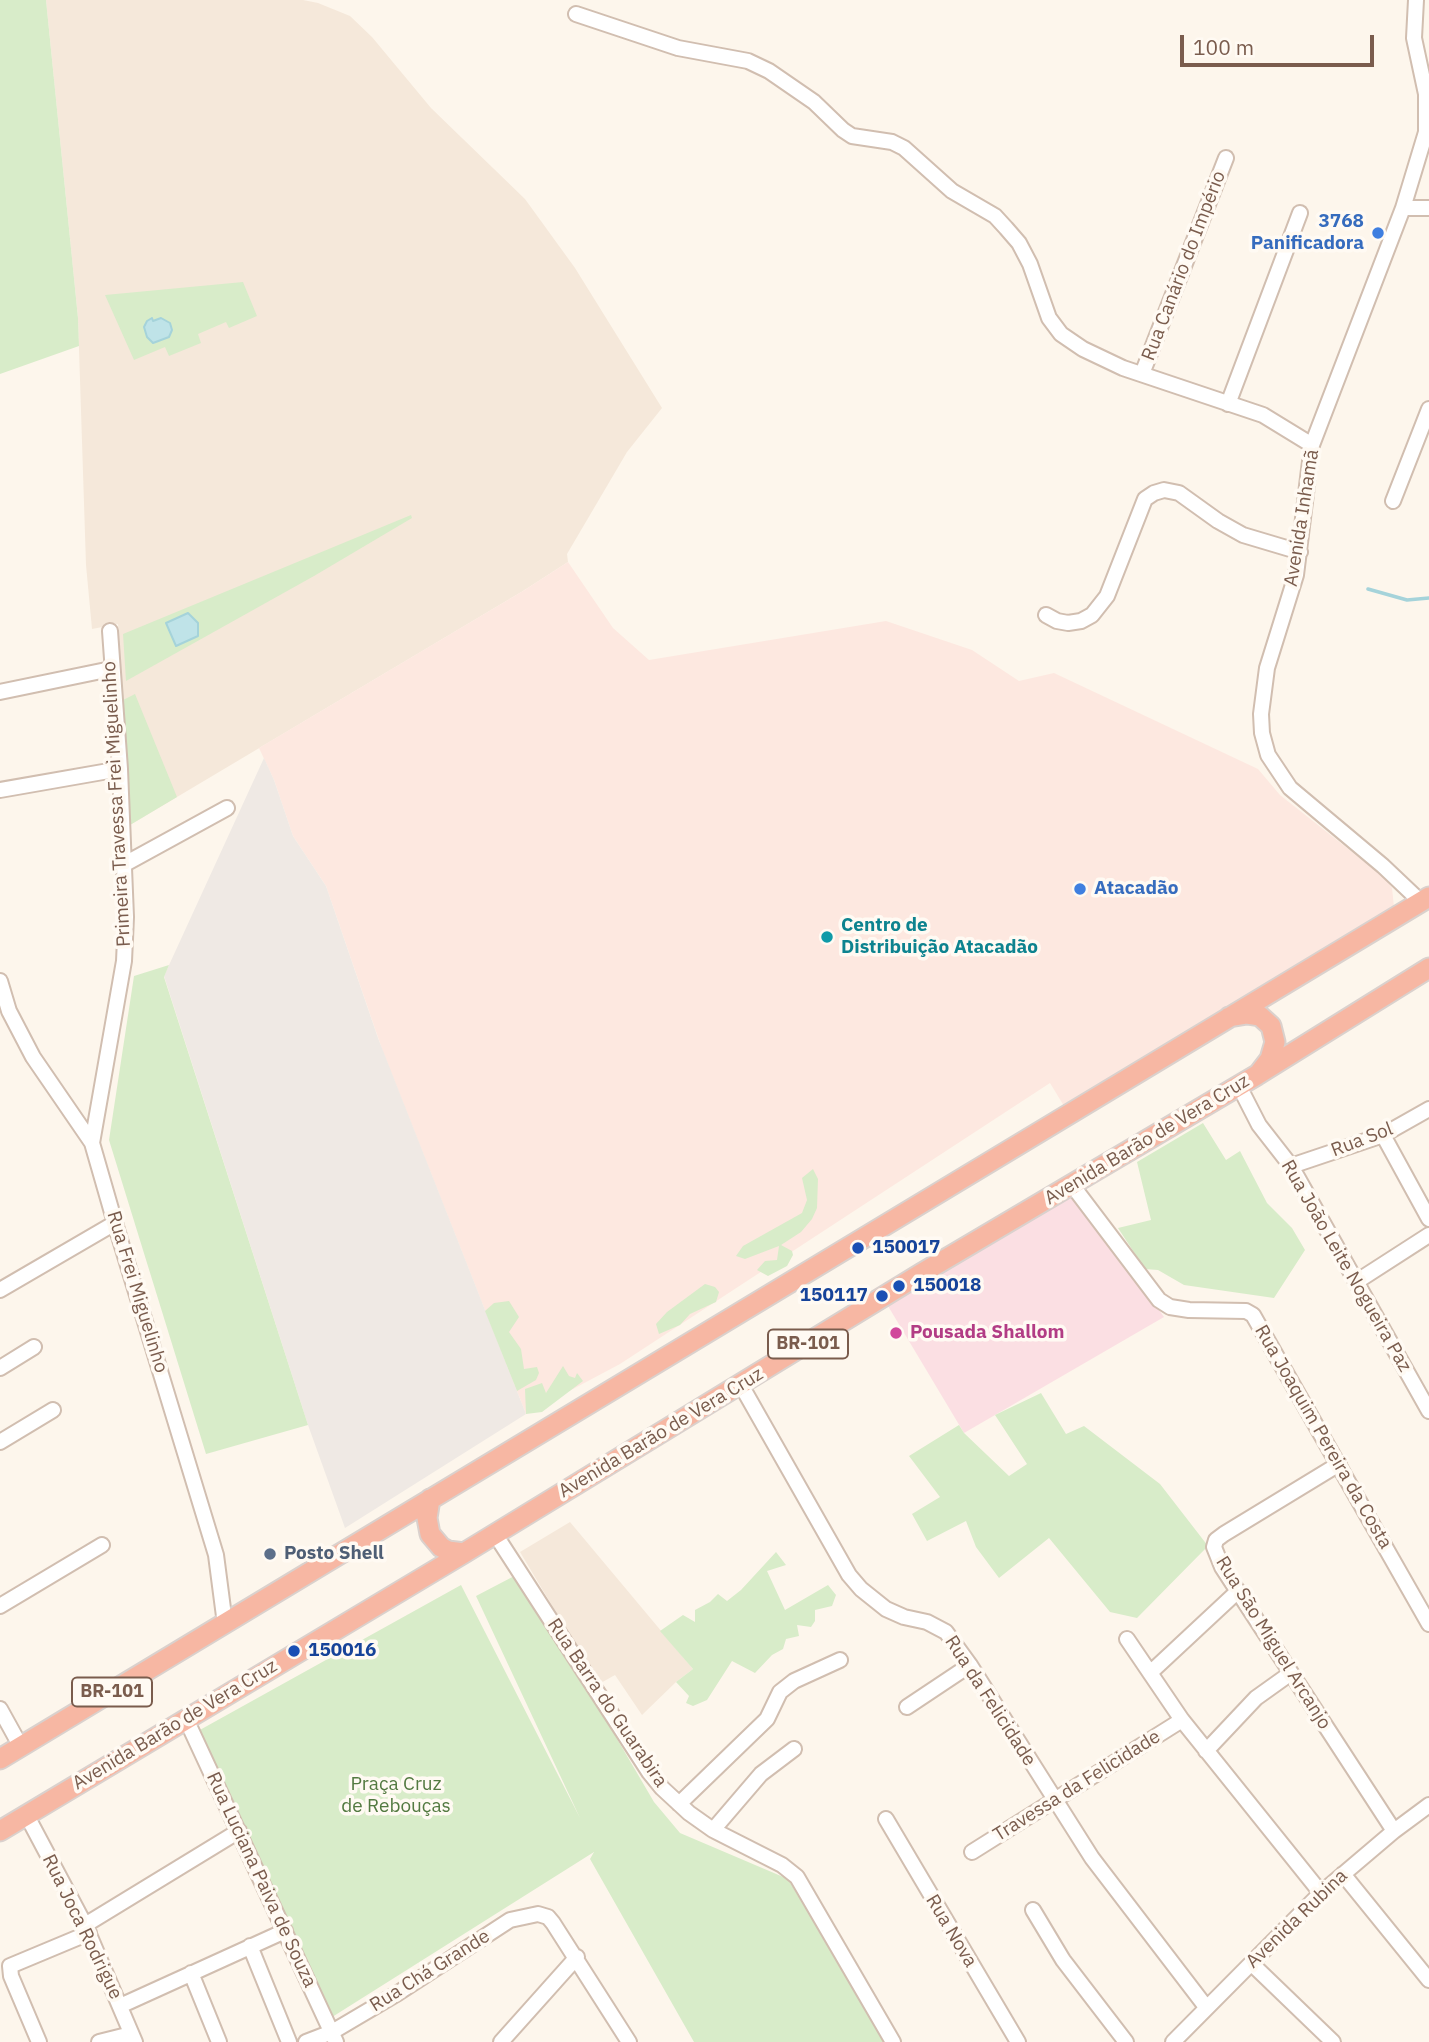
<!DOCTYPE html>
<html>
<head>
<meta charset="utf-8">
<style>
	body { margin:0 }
	#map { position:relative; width:1429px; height:2042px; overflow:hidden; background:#fdf6ec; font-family:"IBM Plex Sans",sans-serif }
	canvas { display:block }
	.scale { position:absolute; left:1180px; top:35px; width:194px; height:32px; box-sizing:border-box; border:4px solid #7a5c4d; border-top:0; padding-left:9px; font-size:21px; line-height:24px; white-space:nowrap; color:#7a5c4d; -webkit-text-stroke:5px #fffaf3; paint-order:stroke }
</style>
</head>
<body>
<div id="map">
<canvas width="1429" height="2042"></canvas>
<div class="scale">100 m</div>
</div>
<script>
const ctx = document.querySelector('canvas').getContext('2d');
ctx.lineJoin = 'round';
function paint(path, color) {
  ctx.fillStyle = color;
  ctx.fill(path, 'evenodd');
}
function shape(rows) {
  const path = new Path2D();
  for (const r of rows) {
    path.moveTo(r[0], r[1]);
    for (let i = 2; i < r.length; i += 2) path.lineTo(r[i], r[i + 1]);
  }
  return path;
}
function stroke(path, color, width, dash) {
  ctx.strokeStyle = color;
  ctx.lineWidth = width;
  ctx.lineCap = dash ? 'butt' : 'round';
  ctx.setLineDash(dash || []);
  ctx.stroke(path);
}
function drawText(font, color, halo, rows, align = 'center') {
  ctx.font = font + ' "IBM Plex Sans",sans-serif';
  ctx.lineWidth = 7;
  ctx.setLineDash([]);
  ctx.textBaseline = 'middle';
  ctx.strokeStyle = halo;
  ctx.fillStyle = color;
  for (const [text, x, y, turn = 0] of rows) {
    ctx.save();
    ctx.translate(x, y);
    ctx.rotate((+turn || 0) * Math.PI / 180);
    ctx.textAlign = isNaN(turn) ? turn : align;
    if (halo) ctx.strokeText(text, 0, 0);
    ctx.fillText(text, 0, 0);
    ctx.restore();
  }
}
paint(shape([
	[46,0,303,0,318,3,350,16,372,37,431,108,525,199,575,268,662,408,627,452,567,554,568,562,523,591,130,825,118,624,92,629,86,565,78,318],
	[570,1522,693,1669,676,1682,642,1715,615,1675,599,1684,520,1552]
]), '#f5e8da');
paint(shape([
	[568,562,613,628,649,660,886,621,972,650,1019,681,1054,673,1258,769,1280,795,1385,878,1392,888,1394,907,1064,1106,1050,1083,620,1364,526,1414,383,1052,326,886,293,836,274,780,259,748,523,591]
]), '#fde8e0');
paint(shape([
	[264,758,274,780,293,836,326,886,378,1038,526,1414,345,1528,308,1425,164,976]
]), '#efe9e4');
paint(shape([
	[1071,1186,1164,1317,964,1433,882,1296]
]), '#fbdfe3');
paint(shape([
	[0,0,46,0,78,318,79,346,0,374],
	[243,282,257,316,229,328,226,322,198,334,201,343,169,356,165,347,134,360,105,295],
	[411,515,412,518,314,576,126,681,123,634],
	[135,694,177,797,130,825,123,700],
	[169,965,164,977,308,1425,206,1454,109,1140,134,976],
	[1203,1123,1226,1160,1240,1151,1267,1203,1292,1228,1305,1250,1274,1298,1184,1285,1158,1270,1145,1269,1118,1228,1151,1220,1137,1162],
	[813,1169,818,1179,817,1208,812,1219,801,1232,781,1245,792,1251,793,1255,787,1266,768,1276,757,1270,765,1261,777,1260,779,1246,745,1259,736,1256,743,1246,802,1213,807,1200,802,1178],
	[705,1284,715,1287,719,1292,716,1302,690,1314,680,1325,659,1334,656,1324,667,1312],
	[509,1301,519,1317,509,1332,521,1349,524,1369,537,1367,539,1373,536,1380,517,1391,485,1311,494,1303],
	[563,1366,569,1376,575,1378,577,1373,583,1381,542,1412,526,1414,525,1389,542,1383,546,1393],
	[1041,1393,1066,1434,1084,1426,1160,1484,1208,1546,1137,1618,1110,1612,1049,1538,999,1578,976,1547,966,1521,927,1541,912,1514,940,1497,909,1456,959,1425,964,1433,1009,1476,1027,1464,995,1415],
	[776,1552,786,1565,767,1571,785,1610,828,1585,836,1595,832,1606,815,1610,815,1621,811,1627,797,1625,799,1636,786,1639,783,1649,772,1655,755,1673,732,1661,707,1700,693,1706,686,1703,689,1696,676,1682,693,1669,660,1631,683,1615,695,1622,695,1610,710,1602,718,1594,727,1601,741,1590],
	[520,1573,654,1802,680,1833,788,1879,885,2042,694,2042,590,1859,594,1852,329,2019,198,1731,461,1585,580,1818,476,1596]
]), '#d8ecc9');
const water = shape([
	[152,318,153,321,161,318,170,323,172,330,169,337,153,343,147,337,144,327,147,321,152,318],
	[188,613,198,623,198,636,176,646,166,623,188,613]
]);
paint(water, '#bfe3e8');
stroke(water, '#a5d3da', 2);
stroke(shape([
	[1368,589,1407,600,1429,598]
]), '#a5d3da', 3.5);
const minor = shape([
	[1416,0,1414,38,1426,94,1426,132,1403,208,1312,445,1296,575,1267,668,1261,714,1262,733,1268,755,1290,788,1383,866,1421,902],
	[576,14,678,48,748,61,769,71,814,102,843,130,852,136,892,142,904,148,952,191,995,216,1006,228,1019,243,1030,264,1049,318,1061,334,1083,349,1123,368,1263,415,1312,445],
	[1403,208,1429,208],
	[1142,374,1226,158],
	[1228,404,1300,213],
	[1393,501,1429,409],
	[1046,615,1057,621,1068,623,1081,621,1092,615,1107,596,1145,499,1154,493,1164,490,1179,493,1218,521,1243,535,1300,552],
	[0,692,111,669],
	[0,790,120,769],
	[123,865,227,808],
	[0,981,9,1011,33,1057,92,1143,115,1223,216,1555,225,1624],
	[1239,1086,1259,1125,1291,1166,1429,1411],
	[1383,1135,1429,1219],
	[92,1143,124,961,126,917,120,769,110,631],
	[1291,1166,1383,1135,1429,1109],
	[1072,1185,1159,1300,1170,1307,1189,1310,1246,1311,1253,1315,1429,1624],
	[1356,1282,1429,1235],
	[0,1290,115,1223],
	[0,1368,34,1347],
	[741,1385,849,1575,861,1589,886,1609,904,1617,927,1622,946,1632,970,1665,1092,1858,1206,2007],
	[0,1442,53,1410],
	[1339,1464,1224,1534,1216,1540,1214,1547,1222,1567,1394,1831],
	[495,1534,649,1772,662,1788,689,1813,713,1830,782,1865,797,1877,893,2042],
	[0,1606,102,1545],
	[1127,1639,1182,1720,1321,1893],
	[1150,1673,1238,1591],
	[907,1707,970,1665],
	[0,1709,21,1747],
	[186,1719,336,2042],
	[1206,1751,1256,1698,1291,1673],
	[679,1804,767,1719,780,1692,794,1681,840,1660],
	[26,1814,85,1925,135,2042],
	[886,1819,1018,2042],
	[713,1830,761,1774,794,1749],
	[972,1852,1182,1720],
	[1343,1874,1429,1980],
	[1033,1910,1063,1960,1126,2042],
	[85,1925,239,1831],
	[250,1946,289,2042],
	[1252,1964,1333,2042],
	[191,1973,219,2042],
	[120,2006,285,1931],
	[39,2042,11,1976,10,1966,89,1933],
	[99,2042,131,2034],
	[306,2042,332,2032,398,1993,510,1920,538,1914,548,1917,553,1923,629,2042],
	[501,2042,577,1957],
	[1173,2042,1321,1893,1394,1831,1429,1805]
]);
const highway = shape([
	[1229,1017,1247,1014,1260,1016,1271,1026,1275,1042,1270,1059,1260,1072],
	[430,1499,427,1518,430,1534,441,1547,448,1551,464,1553],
	[0,1759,1429,897],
	[0,1831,464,1553,922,1273,1257,1075,1429,968]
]);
stroke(minor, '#d1beb0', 18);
stroke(highway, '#dad1cd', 23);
stroke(minor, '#fff', 14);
stroke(highway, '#f7b7a3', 19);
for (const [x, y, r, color] of [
	[1378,233,7,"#3f7fe0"],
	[1080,889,7,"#3f7fe0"],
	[827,937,7,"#0f9aa8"],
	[858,1248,7,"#1a4fb4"],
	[899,1286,7,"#1a4fb4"],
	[882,1296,7,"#1a4fb4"],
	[896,1333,7,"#d1479c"],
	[270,1554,7,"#5c6f8a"],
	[294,1651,7,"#1a4fb4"]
]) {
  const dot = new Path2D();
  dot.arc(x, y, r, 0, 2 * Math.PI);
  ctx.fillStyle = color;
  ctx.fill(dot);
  stroke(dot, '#fffaf3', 2.5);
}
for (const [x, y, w] of [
	[808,1344,80],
	[112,1692,80]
]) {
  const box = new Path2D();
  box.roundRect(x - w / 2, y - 14.5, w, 29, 5);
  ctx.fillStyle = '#fffaf3';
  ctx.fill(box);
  stroke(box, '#7a5c4d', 2);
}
drawText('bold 18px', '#7a5c4d', null, [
	["BR-101",808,1344],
	["BR-101",112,1692]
]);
drawText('bold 19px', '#366cbe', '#fffaf3', [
	["3768",1364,222],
	["Panificadora",1364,244],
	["Atacadão",1094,889,"left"]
], 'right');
drawText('19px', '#7a5c4d', '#fffaf3', [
	["Rua Canário do Império",1184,266,-69],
	["Avenida Inhamã",1302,518,-81],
	["Primeira Travessa Frei Miguelinho",117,804,-93],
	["Avenida Barão de Vera Cruz",1147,1140,-31],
	["Rua Sol",1362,1140,-21],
	["Rua João Leite Nogueira Paz",1346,1266,60],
	["Rua Frei Miguelinho",137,1292,73],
	["Avenida Barão de Vera Cruz",661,1433,-31],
	["Rua Joaquim Pereira da Costa",1323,1437,60],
	["Rua São Miguel Arcanjo",1273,1643,58],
	["Rua da Felicidade",990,1701,57],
	["Rua Barra do Guarabira",607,1703,56],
	["Avenida Barão de Vera Cruz",175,1725,-31],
	["Travessa da Felicidade",1077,1786,-32],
	["Rua Luciana Paiva de Souza",261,1880,65],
	["Avenida Rubina",1297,1919,-44],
	["Rua Joca Rodrigue",82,1927,64],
	["Rua Nova",951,1931,59],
	["Rua Chá Grande",430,1971,-32]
]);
drawText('bold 19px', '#0d838f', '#fffaf3', [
	["Centro de",841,926],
	["Distribuição Atacadão",841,948]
], 'left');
drawText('bold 19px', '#164399', '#fffaf3', [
	["150017",872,1248],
	["150018",913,1286],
	["150117",868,1296,"right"],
	["150016",308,1651]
], 'left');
drawText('bold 19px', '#b23c85', '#fffaf3', [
	["Pousada Shallom",910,1333]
], 'left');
drawText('bold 19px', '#4e5e75', '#fffaf3', [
	["Posto Shell",284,1554]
], 'left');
drawText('19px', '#537a41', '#fffaf3', [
	["Praça Cruz",396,1785],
	["de Rebouças",396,1807]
]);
</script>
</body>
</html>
